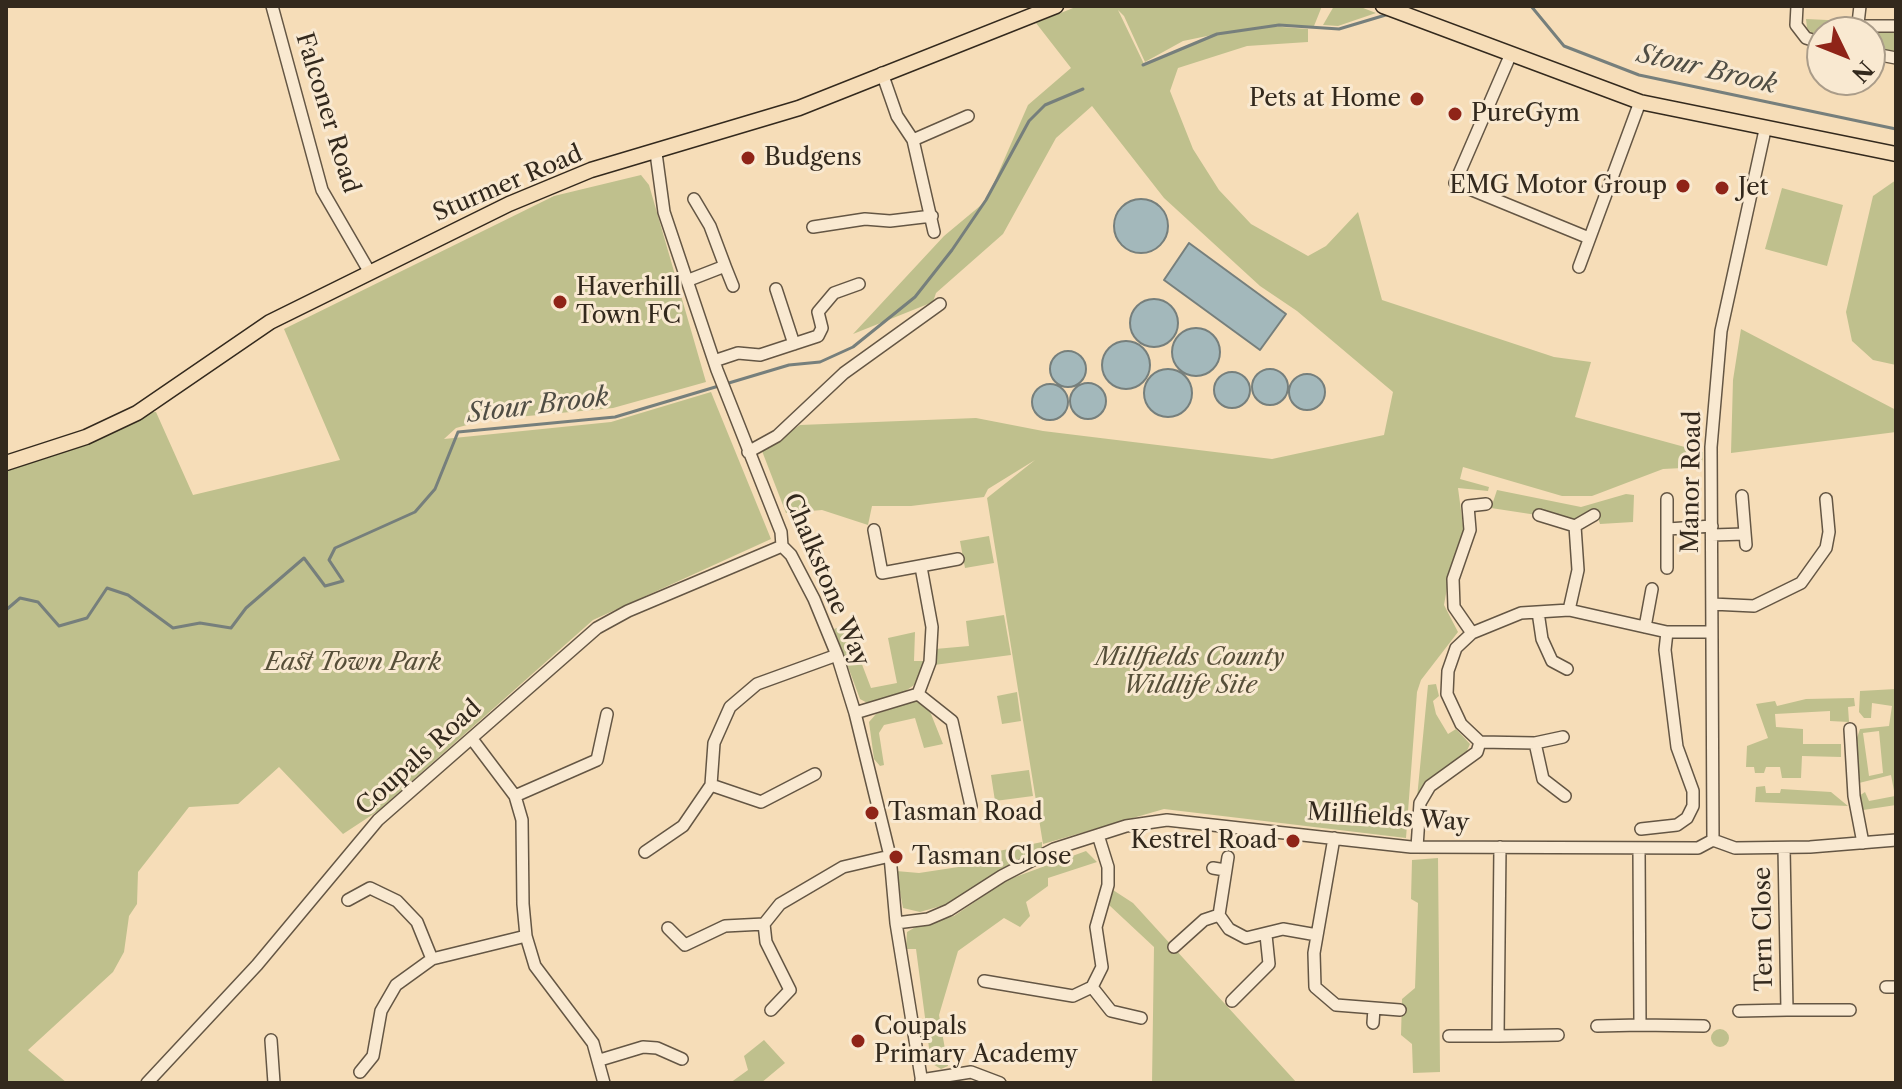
<!DOCTYPE html>
<html>
<head>
<meta charset="utf-8">
<style>
	body { margin:0 }
	#map { position:relative; width:1902px; height:1089px; overflow:hidden; background:#f6ddb8; font-family:"Libre Caslon Text",serif }
	canvas { display:block }
	.frame { position:absolute; inset:0; border:8px solid #33291d; pointer-events:none }
	.north { position:absolute; left:1806px; top:16px; width:80px; height:80px; box-sizing:border-box; background:#f9e9d1; border:2px solid #aa9c89; border-radius:50%; rotate:133deg; font-size:22px; font-weight:700; line-height:32px; text-align:center; color:#33291d }
	.north::after { content:''; display:block; margin:auto; width:28px; height:36px; background:#8f2418; clip-path:polygon(50% 0,100% 100%,50% 72%,0 100%) }
</style>
</head>
<body>
<div id="map">
<canvas width="1902" height="1089"></canvas>
<div class="frame"></div>
<div class="north">N</div>
</div>
<script>
const ctx = document.querySelector('canvas').getContext('2d');
ctx.lineJoin = 'round';
function paint(path, color) {
  ctx.fillStyle = color;
  ctx.fill(path, 'evenodd');
}
function shape(rows) {
  const path = new Path2D();
  for (const r of rows) {
    if (r.length === 3) {
      path.moveTo(r[0] + r[2], r[1]);
      path.arc(r[0], r[1], r[2], 0, 2 * Math.PI);
      continue;
    }
    path.moveTo(r[0], r[1]);
    for (let i = 2; i < r.length; i += 2) path.lineTo(r[i], r[i + 1]);
  }
  return path;
}
function stroke(path, color, width, dash) {
  ctx.strokeStyle = color;
  ctx.lineWidth = width;
  ctx.lineCap = dash ? 'butt' : 'round';
  ctx.setLineDash(dash || []);
  ctx.stroke(path);
}
function drawText(font, color, halo, rows, align = 'center') {
  ctx.font = font + ' "Libre Caslon Text",serif';
  ctx.lineWidth = 6;
  ctx.setLineDash([]);
  ctx.textBaseline = 'middle';
  ctx.strokeStyle = halo;
  ctx.fillStyle = color;
  for (const [text, x, y, turn = 0] of rows) {
    ctx.save();
    ctx.translate(x, y);
    ctx.rotate((+turn || 0) * Math.PI / 180);
    ctx.textAlign = isNaN(turn) ? turn : align;
    if (halo) ctx.strokeText(text, 0, 0);
    ctx.fillText(text, 0, 0);
    ctx.restore();
  }
}
paint(shape([
	[1078,6,1322,6,1314,26,1269,26,1308,29,1308,42,1247,46,1178,68,1170,91,1193,149,1219,190,1251,224,1308,256,1326,246,1358,212,1382,300,1554,357,1591,362,1575,417,1703,452,1702,467,1663,469,1592,496,1562,496,1463,467,1460,479,1489,487,1488,491,1458,488,1464,533,1449,577,1444,605,1458,632,1421,680,1417,692,1406,838,1164,809,1043,844,987,498,1035,460,988,489,984,497,911,506,872,506,868,525,822,510,786,513,762,451,800,425,976,418,1043,431,1272,459,1384,435,1393,392,1297,311,1260,286,1164,198,1092,106,1056,138,1003,234,936,293,933,302,853,334,944,236,986,201,1028,105,1071,68,1036,23],
	[1118,10,1124,16,1145,62,1183,41,1212,35,1144,64],
	[1334,6,1358,6,1376,13,1338,26,1323,25],
	[1806,19,1849,21,1847,32,1822,32,1822,39,1816,38,1807,28],
	[1896,30,1896,53,1870,49,1870,32,1863,32],
	[641,175,649,185,706,382,613,408,485,420,456,428,444,439,611,422,711,392,771,539,593,620,378,811,343,834,279,767,238,804,189,807,138,872,137,904,129,916,124,952,113,972,28,1050,67,1083,6,1083,6,463,137,413,156,412,193,495,340,460,284,329,554,196],
	[1896,180,1896,365,1873,360,1852,341,1846,312,1873,196],
	[1782,188,1843,205,1827,266,1765,249],
	[1741,329,1896,410,1896,432,1731,453,1733,380],
	[1497,490,1581,507,1626,494,1634,495,1633,522,1600,524,1595,509,1576,521,1491,508],
	[989,536,994,563,965,568,960,541],
	[1004,615,1011,655,934,665,935,649,969,646,966,621],
	[847,625,871,688,897,683,888,638,915,632,914,661,925,661,914,685,897,697,871,705,860,699,834,629],
	[1436,684,1439,696,1433,701,1436,714,1448,734,1456,729,1470,744,1466,753,1417,798,1428,685],
	[1896,689,1896,805,1863,810,1859,796,1865,792,1869,801,1895,796,1891,775,1855,784,1855,744,1860,729,1889,726,1892,706,1872,703,1871,718,1864,718,1859,712,1860,691],
	[1879,731,1883,773,1869,776,1863,733],
	[1017,692,1021,721,1002,724,997,696],
	[1854,698,1855,706,1848,707,1849,722,1830,721,1830,711,1775,714,1776,727,1803,729,1803,744,1841,744,1841,757,1802,756,1801,778,1782,778,1780,767,1766,767,1764,773,1755,773,1754,767,1746,767,1747,746,1768,738,1756,704,1775,701,1777,706,1806,699],
	[915,701,929,709,943,744,924,748,915,718,884,725,879,733,884,765,880,766,874,759,869,722,876,714],
	[1029,770,1033,796,995,801,991,775],
	[1765,786,1766,793,1780,793,1781,789,1831,792,1848,806,1755,802,1756,787],
	[1042,842,1042,848,948,904,920,912,903,908,896,871,919,873,965,866,970,857],
	[1086,851,1097,862,1048,878,1048,886,1026,902,1030,916,1020,927,1004,918,958,951,939,1015,948,1066,941,1069,931,1063,916,949,906,949,907,932,919,925,954,916,1007,880],
	[1438,858,1440,1072,1413,1073,1412,1044,1401,1035,1402,999,1415,988,1418,903,1411,899,1412,860],
	[1113,890,1133,903,1297,1083,1152,1083,1154,947,1109,905],
	[1720,1038,9],
	[764,1040,785,1063,761,1083,730,1083,748,1070,744,1056]
]), '#bfc08d');
const water = shape([
	[1141,226,27],
	[1189,243,1286,314,1260,350,1164,280,1189,243],
	[1154,323,24],
	[1196,352,24],
	[1126,365,24],
	[1068,369,18],
	[1168,393,24],
	[1270,387,18],
	[1232,390,18],
	[1307,392,18],
	[1088,401,18],
	[1050,402,18]
]);
paint(water, '#a3b8bb');
stroke(water, '#767f7c', 2);
stroke(shape([
	[1531,6,1564,46,1639,75,1896,129],
	[1143,65,1217,34,1279,25,1339,29,1389,14],
	[6,610,20,598,38,602,59,626,87,618,107,588,128,595,173,628,200,623,231,628,246,608,304,558,325,586,343,581,329,560,335,548,415,512,435,489,458,432,615,417,789,365,820,362,853,347,915,297,952,250,986,200,1029,121,1045,105,1083,89]
]), '#767f7c', 3);
const minor = shape([
	[272,6,322,190,369,271],
	[1797,6,1796,25,1806,38,1822,43],
	[1858,26,1896,26],
	[1857,32,1860,6],
	[1870,53,1896,58],
	[1510,56,1455,183,1589,238],
	[882,73,897,116,913,140,934,232],
	[913,140,968,116],
	[656,153,664,212,717,370,781,532,782,546,791,555,814,599,837,655,855,713,890,856,896,923,922,1083],
	[813,227,865,219,890,221,932,216],
	[725,266,733,286],
	[1579,267,1640,102],
	[689,280,725,266,710,226,694,199],
	[776,289,794,344],
	[714,361,738,353,760,355,818,336,822,328,818,312,834,293,859,284],
	[748,452,777,436,844,373,940,304],
	[1742,496,1746,545],
	[1539,515,1575,526,1578,570,1569,610],
	[1575,526,1594,515],
	[1668,529,1712,526],
	[874,530,882,573,958,559],
	[1712,535,1745,534],
	[1667,568,1667,499],
	[1712,604,1754,606,1801,583,1826,548,1829,532,1826,499],
	[1538,612,1542,639,1552,661,1567,669],
	[1645,627,1652,589],
	[1472,633,1454,607,1453,579,1470,530,1468,506,1486,504],
	[918,694,930,662,932,627,921,567],
	[855,713,918,694,952,721,971,806],
	[1850,729,1854,796,1863,843],
	[472,739,515,796,522,820,523,904,526,936,535,966,593,1043,604,1083],
	[1480,742,1535,743,1563,737],
	[1535,743,1543,779,1565,796],
	[711,785,761,802,815,774],
	[515,796,597,760,607,714],
	[1641,829,1677,825,1687,818,1693,806,1693,791,1677,747,1665,650,1667,632],
	[1334,838,1314,953,1315,987,1336,1005,1400,1010],
	[1713,840,1711,447,1721,331,1765,130],
	[1417,847,1420,803,1430,786,1477,752,1480,742,1461,724,1447,694,1448,671,1456,648,1472,633,1521,613,1569,610,1667,632,1712,632],
	[645,852,683,826,711,785,714,743,730,707,757,684,837,655],
	[1228,857,1219,915,1229,929,1246,938,1283,929,1317,935],
	[1213,868,1225,870],
	[348,900,370,888,397,901,417,922,432,959,526,936],
	[896,923,928,919,949,910,1002,876,1054,849,1126,826,1167,820,1411,847,1698,848,1713,840,1735,848,1810,847,1896,840],
	[668,928,685,945,725,926,764,924],
	[1174,947,1204,920,1219,915],
	[984,981,1073,996,1092,987,1102,967,1096,927,1108,885,1108,867,1098,835],
	[1092,987,1111,1011,1141,1018],
	[1886,987,1896,987],
	[1232,1001,1269,964,1266,935],
	[771,1010,790,990,766,942,764,924,780,904,843,867,890,856],
	[1787,1010,1850,1010],
	[1739,1011,1787,1010,1784,848],
	[1373,1023,1374,1008],
	[1640,1025,1704,1026],
	[1597,1026,1640,1025,1639,849],
	[1449,1036,1498,1036,1500,847],
	[1498,1036,1558,1035],
	[271,1040,274,1083],
	[600,1060,643,1047,657,1048,682,1059],
	[360,1072,373,1056,381,1011,396,985,432,959],
	[921,1080,971,1072,1000,1083],
	[147,1083,257,965,378,820,597,628,628,611,782,546]
]);
const major = shape([
	[1383,6,1640,102,1896,154],
	[6,463,86,437,137,413,270,322,509,204,591,170,799,108,1056,6]
]);
stroke(minor, '#645644', 14);
stroke(major, '#33291d', 17);
stroke(minor, '#f9e9d1', 11);
stroke(major, '#f6ddb8', 14);
for (const [x, y, r, color] of [
	[1417,99,8,"#8f2418"],
	[1455,114,8,"#8f2418"],
	[748,158,8,"#8f2418"],
	[1683,186,8,"#8f2418"],
	[1722,188,8,"#8f2418"],
	[560,302,8,"#8f2418"],
	[872,813,8,"#8f2418"],
	[1293,841,8,"#8f2418"],
	[896,857,8,"#8f2418"],
	[858,1041,8,"#8f2418"]
]) {
  const dot = new Path2D();
  dot.arc(x, y, r, 0, 2 * Math.PI);
  ctx.fillStyle = color;
  ctx.fill(dot);
  stroke(dot, '#f9e9d1', 3);
}
drawText('24px', '#33291d', '#f9e9d1', [
	["Pets at Home",1401,99,"right"],
	["PureGym",1471,114],
	["Budgens",764,158],
	["EMG Motor Group",1667,186,"right"],
	["Jet",1738,188],
	["Haverhill",576,288],
	["Town FC",576,316],
	["Tasman Road",888,813],
	["Kestrel Road",1277,841,"right"],
	["Tasman Close",912,857],
	["Coupals",874,1027],
	["Primary Academy",874,1055]
], 'left');
drawText('24px', '#33291d', '#f9e9d1', [
	["Falconer Road",327,113,73],
	["Sturmer Road",508,184,-23],
	["Manor Road",1692,482,-89],
	["Chalkstone Way",826,580,67],
	["Coupals Road",419,758,-42],
	["Millfields Way",1388,818,4],
	["Tern Close",1764,929,-91]
]);
drawText('italic 24px', '#564f39', '#f9e9d1', [
	["Millfields County",1190,658],
	["Wildlife Site",1190,686],
	["East Town Park",353,663]
]);
drawText('italic 26px', '#4f4d44', '#f9e9d1', [
	["Stour Brook",1707,70,13],
	["Stour Brook",538,406,-7]
]);
</script>
</body>
</html>
